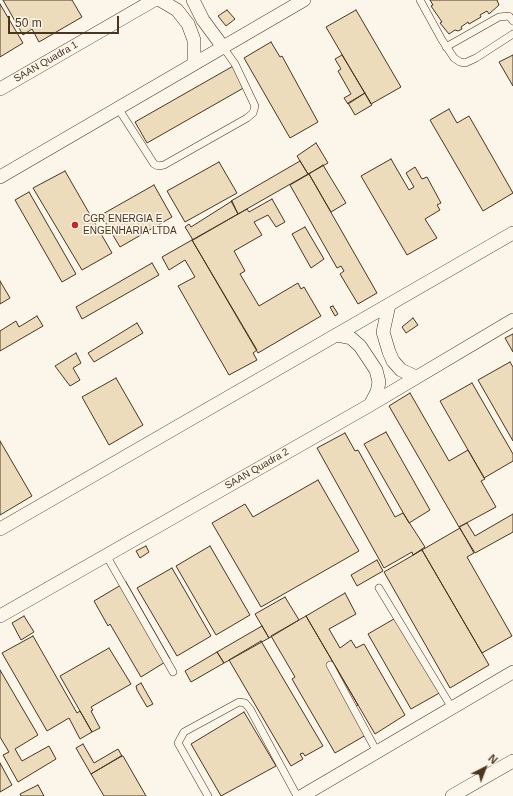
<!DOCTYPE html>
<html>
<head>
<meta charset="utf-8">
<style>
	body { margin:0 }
	#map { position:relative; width:513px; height:796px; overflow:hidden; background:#fbf6e9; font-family:Arial,sans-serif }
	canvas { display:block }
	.north { position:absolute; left:465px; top:748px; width:40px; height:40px; -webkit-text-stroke:3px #fbf6e9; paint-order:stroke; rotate:42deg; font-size:11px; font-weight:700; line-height:16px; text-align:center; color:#4a3520 }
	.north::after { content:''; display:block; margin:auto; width:14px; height:18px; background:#4a3520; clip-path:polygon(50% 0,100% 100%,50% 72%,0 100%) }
	.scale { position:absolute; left:8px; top:16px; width:111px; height:18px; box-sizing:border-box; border:2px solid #4a3520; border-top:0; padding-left:5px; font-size:12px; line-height:14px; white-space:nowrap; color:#4a3520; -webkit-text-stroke:3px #fbf6e9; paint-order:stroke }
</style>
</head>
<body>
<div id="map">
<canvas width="513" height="796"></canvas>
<div class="north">N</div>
<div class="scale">50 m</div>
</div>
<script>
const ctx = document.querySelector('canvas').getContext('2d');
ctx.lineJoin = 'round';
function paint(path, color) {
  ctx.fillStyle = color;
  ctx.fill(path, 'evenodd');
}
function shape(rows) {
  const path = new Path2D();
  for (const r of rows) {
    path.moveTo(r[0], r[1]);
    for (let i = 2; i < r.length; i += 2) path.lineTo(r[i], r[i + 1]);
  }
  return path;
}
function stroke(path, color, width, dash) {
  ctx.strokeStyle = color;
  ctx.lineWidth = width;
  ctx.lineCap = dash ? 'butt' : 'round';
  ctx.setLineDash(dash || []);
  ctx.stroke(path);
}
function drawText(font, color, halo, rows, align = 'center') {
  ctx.font = font + ' Arial,sans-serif';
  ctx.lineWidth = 3;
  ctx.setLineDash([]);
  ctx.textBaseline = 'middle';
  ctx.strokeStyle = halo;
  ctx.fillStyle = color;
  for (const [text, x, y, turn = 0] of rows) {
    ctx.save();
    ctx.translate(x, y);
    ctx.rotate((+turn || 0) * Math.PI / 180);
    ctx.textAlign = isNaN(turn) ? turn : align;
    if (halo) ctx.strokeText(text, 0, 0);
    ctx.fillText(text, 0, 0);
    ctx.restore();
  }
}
const building = shape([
	[3,0,72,0,82,17,39,42,32,29,23,35,3,0],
	[430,0,497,0,499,5,489,14,487,11,480,15,481,17,469,24,468,22,461,27,462,29,458,31,455,30,449,34,440,23,442,22,431,6,433,5,430,0],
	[0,4,23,43,0,57,0,4],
	[227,10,235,19,226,26,218,16,227,10],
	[356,10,401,87,371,104,326,27,356,10],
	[271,42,280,57,282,56,318,122,290,138,244,58,271,42],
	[342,55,365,93,348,104,344,98,351,94,338,71,341,69,335,59,342,55],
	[513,55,513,86,499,62,513,55],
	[235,65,247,86,147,143,135,122,235,65],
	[365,93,372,105,355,115,348,103,365,93],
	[449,109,457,123,469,116,513,193,483,211,430,120,449,109],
	[316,143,328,163,308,174,297,156,316,143],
	[391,159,409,190,414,187,406,173,415,167,422,179,427,177,441,203,437,205,440,210,425,219,437,238,407,255,361,176,391,159],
	[300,161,308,174,238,214,231,201,300,161],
	[219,162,237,193,185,222,167,191,219,162],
	[323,165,346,203,331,212,309,174,323,165],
	[65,171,112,253,82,270,33,188,65,171],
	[309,174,377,293,358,304,340,274,344,271,341,266,337,268,290,185,309,174],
	[154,185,172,217,120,247,101,215,154,185],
	[29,192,76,274,62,282,15,200,29,192],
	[272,199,285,222,276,227,268,215,254,222,262,235,234,251,245,271,240,274,259,306,298,283,301,289,304,287,321,316,258,353,192,240,247,209,249,212,272,199],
	[232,201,238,214,193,240,185,227,189,224,191,227,232,201],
	[305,227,324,259,311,268,292,234,305,227],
	[192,240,257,350,253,353,257,360,229,375,178,286,195,277,185,260,169,270,162,257,192,240],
	[152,263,159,275,82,319,76,307,152,263],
	[0,281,10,298,0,304,0,281],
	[333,306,338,314,335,316,330,307,333,306],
	[37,316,43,326,0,351,0,331,16,321,19,327,37,316],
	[413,318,418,325,406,333,402,327,413,318],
	[137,323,143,333,94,362,88,353,137,323],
	[513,334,513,352,505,338,513,334],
	[76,353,81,363,73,368,80,380,70,386,55,366,76,353],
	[510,362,513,367,513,441,478,380,510,362],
	[116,378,143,425,109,445,82,397,116,378],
	[472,383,513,454,513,461,484,478,440,401,472,383],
	[410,393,449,461,468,450,485,479,481,481,496,507,459,527,389,406,410,393],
	[386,432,430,510,409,523,364,444,386,432],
	[345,433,355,451,358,450,395,517,403,513,425,547,413,555,412,552,384,568,317,448,345,433],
	[0,441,32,496,0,515,0,441],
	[318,480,359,551,261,607,212,523,245,504,253,517,318,480],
	[513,514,513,532,475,553,459,527,467,523,475,536,513,514],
	[460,528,474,553,467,557,512,636,482,653,422,550,460,528],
	[146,546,149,552,140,558,136,551,146,546],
	[210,546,250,615,216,635,176,566,210,546],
	[422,550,489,665,450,688,384,572,422,550],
	[377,560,383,571,357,586,351,575,377,560],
	[172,568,211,636,177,656,137,588,172,568],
	[126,582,170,659,141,677,110,624,108,626,94,601,126,582],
	[345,593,356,614,329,629,340,648,351,640,356,648,364,644,405,715,375,734,306,616,345,593],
	[285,597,299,620,269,638,255,614,285,597],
	[24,616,34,632,21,640,12,623,24,616],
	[306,616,358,705,351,710,366,735,335,753,292,679,295,677,271,636,306,616],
	[399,616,443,691,411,709,368,634,399,616],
	[262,626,269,638,224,663,217,652,262,626],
	[33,636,77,713,80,711,92,732,80,739,69,718,47,731,2,653,33,636],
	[261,641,323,746,305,756,303,753,300,754,303,759,291,766,229,660,261,641],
	[109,648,131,684,91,707,93,710,91,711,100,728,92,732,60,676,109,648],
	[217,652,224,663,191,682,185,671,217,652],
	[0,670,38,735,15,749,22,761,49,746,56,759,18,782,3,755,9,752,0,737,0,670],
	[141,683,153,704,147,707,137,690,136,686,141,683],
	[244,712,276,766,221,796,191,744,244,712],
	[83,744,94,763,118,749,122,756,91,774,76,748,83,744],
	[121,756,123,756,146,796,104,796,91,774,121,756],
	[0,763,12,785,0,792,0,763],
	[38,785,44,796,21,796,20,794,38,785]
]);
paint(building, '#ecdcbc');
stroke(building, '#4a3520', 1);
const lane = shape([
	[420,0,442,40,454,58,460,62,465,63,476,58,513,34],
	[446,47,499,17,509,16,513,21],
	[118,108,154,164,158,166,164,165,247,118,253,113,255,106,235,64,223,47],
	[106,555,173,672],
	[379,588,452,708],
	[330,665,377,752],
	[208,796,178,743,184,732,239,702,245,703,250,709,297,796]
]);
const street = shape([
	[160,0,177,10,188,24,194,40,194,64],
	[193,0,203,20,223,47],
	[0,89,154,0],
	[0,177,304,0],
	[389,305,383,332,389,352,393,361,401,370,416,377],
	[336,335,351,338,360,346,376,370,379,382,377,392,370,405],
	[0,529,513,233],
	[0,616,370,405,513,320],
	[302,796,513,672],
	[452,796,513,761]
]);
stroke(lane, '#4a3520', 8);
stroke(street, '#4a3520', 14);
stroke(lane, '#fbf6e9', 7);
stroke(street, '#fbf6e9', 13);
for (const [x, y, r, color] of [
	[75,225,4,"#c62828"]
]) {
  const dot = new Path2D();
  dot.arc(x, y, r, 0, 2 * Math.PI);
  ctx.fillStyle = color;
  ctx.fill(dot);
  stroke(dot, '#fbf6e9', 1.5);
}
drawText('10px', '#4a3520', '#fbf6e9', [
	["SAAN Quadra 1",46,62,-30],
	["SAAN Quadra 2",257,469,-30]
]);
drawText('10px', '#4a3520', '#fbf6e9', [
	["CGR ENERGIA E",83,219],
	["ENGENHARIA LTDA",83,231]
], 'left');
</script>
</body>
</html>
